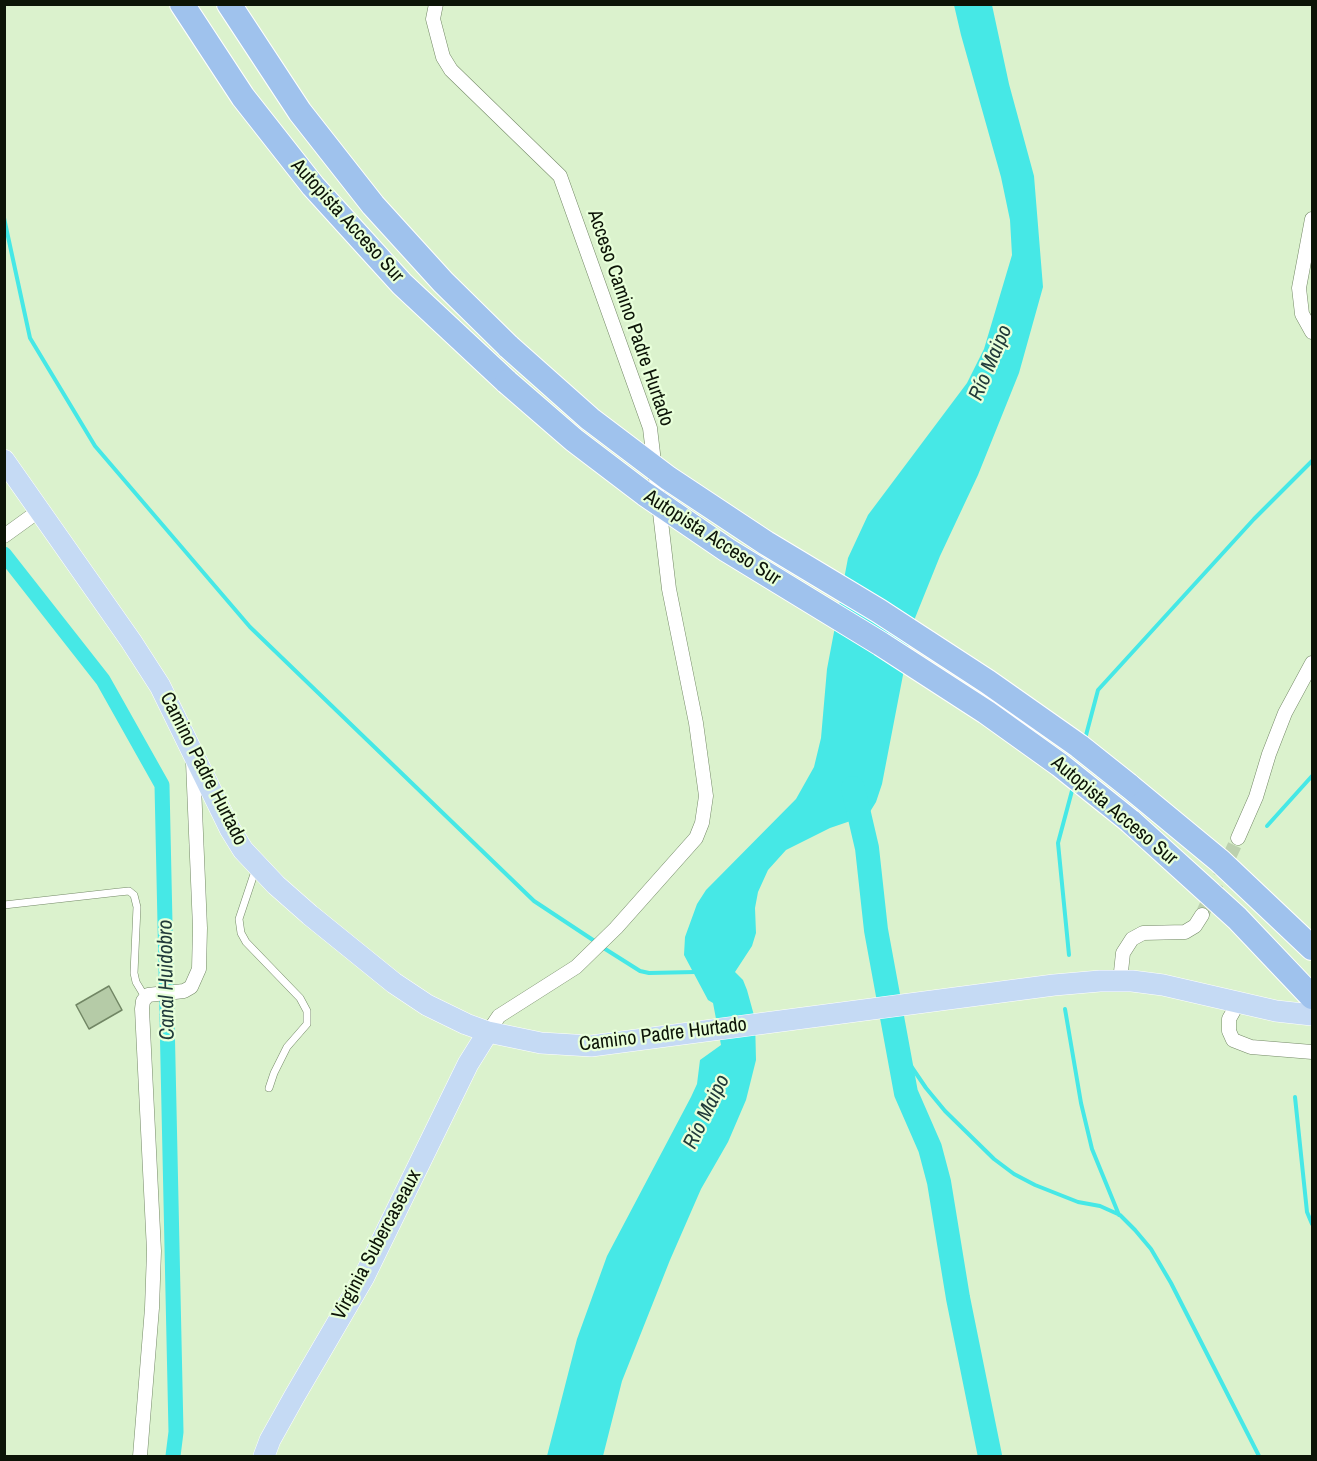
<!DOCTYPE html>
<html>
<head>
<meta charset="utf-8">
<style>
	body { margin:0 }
	#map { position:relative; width:1317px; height:1461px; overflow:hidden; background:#dbf2cd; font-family:"Archivo Narrow",sans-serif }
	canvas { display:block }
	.frame { position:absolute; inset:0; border:6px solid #0c1407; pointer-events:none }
</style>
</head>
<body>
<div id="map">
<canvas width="1317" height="1461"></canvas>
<div class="frame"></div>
</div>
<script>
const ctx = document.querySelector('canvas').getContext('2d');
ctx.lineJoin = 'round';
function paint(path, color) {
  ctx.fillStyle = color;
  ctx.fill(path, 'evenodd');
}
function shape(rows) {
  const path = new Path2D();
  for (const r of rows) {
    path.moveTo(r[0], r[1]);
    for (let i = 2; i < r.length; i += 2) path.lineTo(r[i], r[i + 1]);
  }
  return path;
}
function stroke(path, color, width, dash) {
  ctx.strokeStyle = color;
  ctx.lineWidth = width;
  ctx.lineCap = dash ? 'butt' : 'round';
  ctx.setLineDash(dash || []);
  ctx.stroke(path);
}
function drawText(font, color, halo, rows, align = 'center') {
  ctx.font = font + ' "Archivo Narrow",sans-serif';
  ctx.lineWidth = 4.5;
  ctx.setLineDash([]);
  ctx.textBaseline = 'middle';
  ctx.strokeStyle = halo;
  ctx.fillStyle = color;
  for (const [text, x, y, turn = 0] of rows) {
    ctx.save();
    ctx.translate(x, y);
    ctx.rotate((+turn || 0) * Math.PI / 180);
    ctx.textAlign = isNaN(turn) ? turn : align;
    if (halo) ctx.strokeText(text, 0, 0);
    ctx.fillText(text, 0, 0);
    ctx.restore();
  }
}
paint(shape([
	[954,5,992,5,1009,84,1034,176,1043,287,1019,373,978,475,940,556,913,623,882,784,876,802,868,815,830,828,786,850,768,870,758,892,755,908,756,933,752,946,735,972,743,980,747,990,755,1019,756,1060,746,1100,728,1142,701,1189,670,1260,622,1381,603,1456,547,1456,577,1339,607,1256,691,1097,697,1084,700,1060,721,1045,713,1003,708,1000,684,955,685,937,697,904,706,890,796,799,814,767,821,738,827,669,848,558,868,515,967,383,984,349,1012,255,1010,220,1001,177,961,35]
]), '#46e8e6');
stroke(shape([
	[4,218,30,338,95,446,250,627,534,901,596,942],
	[1085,739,1098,690,1254,519,1312,461],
	[1267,826,1312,776],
	[602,947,640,971,649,973,695,972],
	[1069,955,1058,843,1073,787],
	[1065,1009,1081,1103,1092,1149,1119,1215],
	[896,1044,926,1088,945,1111,994,1159,1014,1174,1035,1185,1078,1202,1100,1206,1120,1215,1135,1230,1151,1249,1171,1283,1259,1456],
	[1295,1097,1307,1212,1312,1224]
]), '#46e8e6', 4);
stroke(shape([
	[4,554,103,680,162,785,176,1432,173,1456]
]), '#46e8e6', 15);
stroke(shape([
	[853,788,867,848,876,930,906,1093,930,1148,939,1182,958,1298,990,1456]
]), '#46e8e6', 24);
const building = shape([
	[109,986,122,1010,89,1029,76,1005,109,986]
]);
paint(building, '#b5cba7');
stroke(building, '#718664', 1.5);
stroke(shape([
	[1202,915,1238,838]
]), '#bcd1af', 14, [14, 7]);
const lane = shape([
	[256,868,239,919,241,933,246,942,300,998,307,1011,307,1024,287,1047,274,1073,269,1088],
	[4,905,119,892,129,891,134,895,137,907,134,973,136,982,145,997]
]);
const street = shape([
	[436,4,433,19,443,57,451,70,560,176,650,428,669,589,696,723,706,796,702,823,696,838,616,928,576,967,499,1016,488,1032],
	[1312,219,1299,288,1302,314,1312,332],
	[4,536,40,510],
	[1238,838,1256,797,1269,754,1285,713,1312,663],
	[1120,981,1123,953,1132,939,1143,933,1185,932,1195,926,1202,915],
	[1238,1003,1229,1019,1229,1031,1233,1040,1251,1047,1312,1052],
	[140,1456,152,1308,154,1251,142,1009,143,1001,148,995,184,991,191,987,199,969,200,928,193,762]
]);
const primary = shape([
	[4,460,131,641,160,686,230,829,243,850,276,885,310,915,394,983,427,1005,466,1024,488,1032,541,1043,591,1046,1054,985,1100,981,1132,981,1163,985,1276,1011,1312,1015],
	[264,1456,270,1440,294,1397,364,1277,468,1064,488,1032]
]);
const highway = shape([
	[182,4,243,97,313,186,402,284,507,382],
	[229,4,300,112,373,205,443,282,509,347],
	[1128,785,1220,861,1312,948],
	[1130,821,1237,918,1312,997]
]);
stroke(lane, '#748967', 8);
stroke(street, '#748967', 15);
stroke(primary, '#fff', 22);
stroke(highway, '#fff', 26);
stroke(lane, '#fff', 7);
stroke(street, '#fff', 14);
stroke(primary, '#c5daf4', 21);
stroke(highway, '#9fc2ed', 24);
const highwayBridge = shape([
	[509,347,590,419,668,478,766,543,879,611,988,682,1079,746,1128,785],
	[507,382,574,440,645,494,727,550,881,644,986,712,1060,765,1130,821]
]);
stroke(highwayBridge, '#fff', 26, []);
stroke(highwayBridge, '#9fc2ed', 24);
drawText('20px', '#0c1407', '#e8ffda', [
	["Autopista Acceso Sur",347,221,48],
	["Acceso Camino Padre Hurtado",630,318,71],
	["Autopista Acceso Sur",712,538,33],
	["Camino Padre Hurtado",203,769,63],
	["Autopista Acceso Sur",1114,811,40],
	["Camino Padre Hurtado",663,1035,-7],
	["Virginia Subercaseaux",377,1245,-62]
]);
drawText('italic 21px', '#213a3a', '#e8ffda', [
	["Río Maipo",991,363,-67],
	["Canal Huidobro",167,980,-91],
	["Río Maipo",707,1112,-64]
]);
</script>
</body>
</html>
